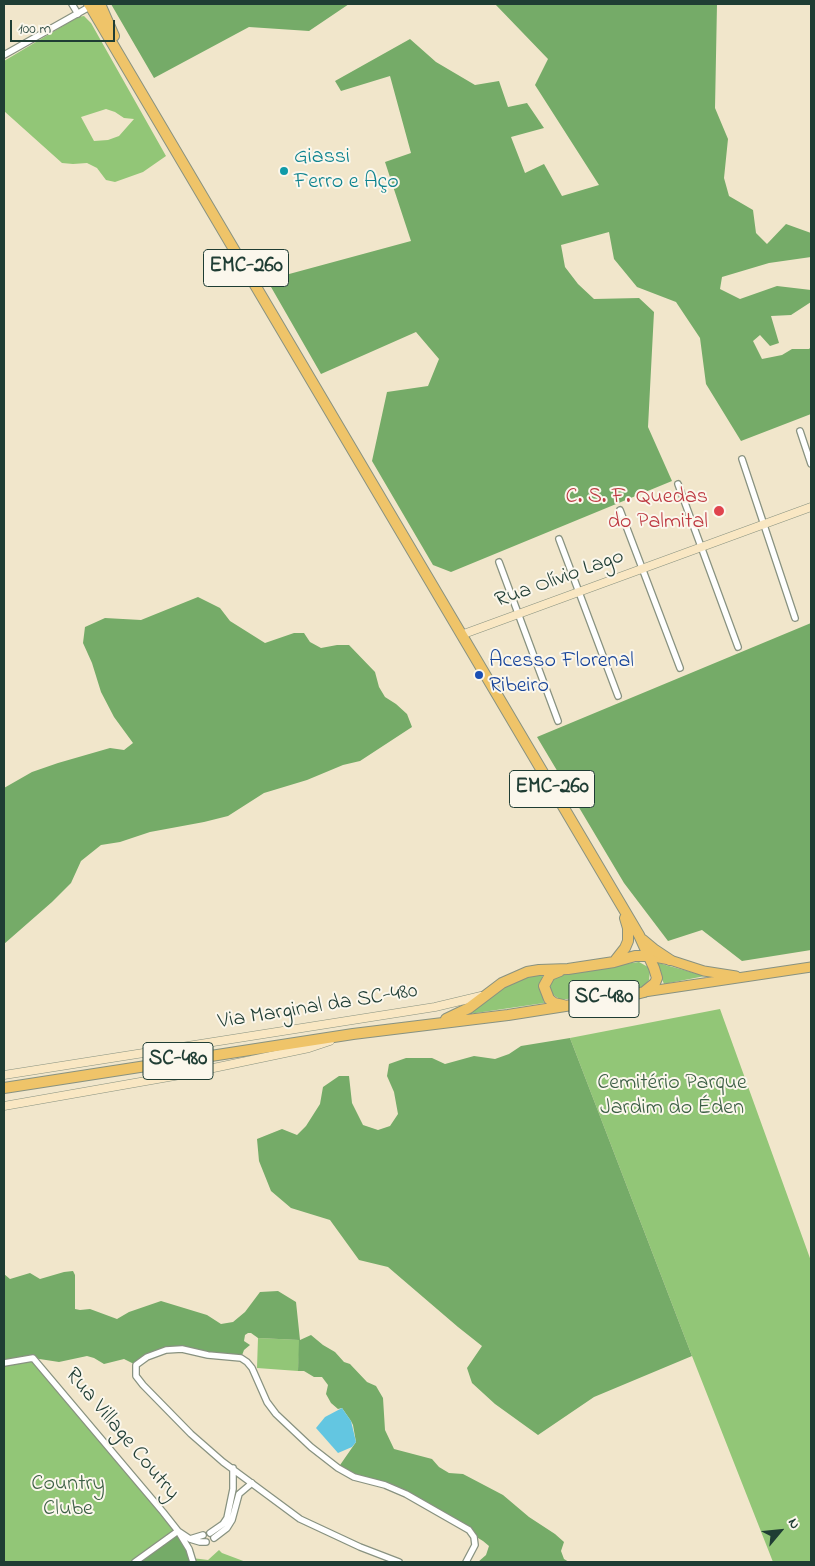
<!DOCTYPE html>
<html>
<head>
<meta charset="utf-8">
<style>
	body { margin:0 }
	#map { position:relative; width:815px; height:1566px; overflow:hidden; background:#f1e6cb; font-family:"Indie Flower",sans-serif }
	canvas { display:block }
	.frame { position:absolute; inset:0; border:5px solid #1f3d34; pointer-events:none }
	.north { position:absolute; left:755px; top:1506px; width:50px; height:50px; -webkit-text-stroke:4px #fbf7ec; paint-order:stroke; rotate:62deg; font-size:14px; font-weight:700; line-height:20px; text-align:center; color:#1f3d34 }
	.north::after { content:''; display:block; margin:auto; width:18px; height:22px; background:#1f3d34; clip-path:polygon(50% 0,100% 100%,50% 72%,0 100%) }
	.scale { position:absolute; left:10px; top:20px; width:105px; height:22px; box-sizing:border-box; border:2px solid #1f3d34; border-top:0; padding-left:6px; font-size:15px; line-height:18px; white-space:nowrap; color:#1f3d34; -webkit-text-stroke:4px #fbf7ec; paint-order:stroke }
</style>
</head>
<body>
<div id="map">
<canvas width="815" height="1566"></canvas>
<div class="frame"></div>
<div class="north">N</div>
<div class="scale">100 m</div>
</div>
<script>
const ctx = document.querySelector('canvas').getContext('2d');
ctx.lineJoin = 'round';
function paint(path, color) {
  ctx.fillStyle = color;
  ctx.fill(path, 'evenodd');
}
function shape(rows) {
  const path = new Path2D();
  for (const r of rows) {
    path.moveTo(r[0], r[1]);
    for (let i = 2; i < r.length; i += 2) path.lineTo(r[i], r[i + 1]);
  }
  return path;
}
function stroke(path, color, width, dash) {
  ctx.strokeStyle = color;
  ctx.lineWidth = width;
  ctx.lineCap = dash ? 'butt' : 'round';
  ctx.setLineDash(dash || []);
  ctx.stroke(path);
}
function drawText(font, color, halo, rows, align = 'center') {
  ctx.font = font + ' "Indie Flower",sans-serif';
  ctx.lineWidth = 4;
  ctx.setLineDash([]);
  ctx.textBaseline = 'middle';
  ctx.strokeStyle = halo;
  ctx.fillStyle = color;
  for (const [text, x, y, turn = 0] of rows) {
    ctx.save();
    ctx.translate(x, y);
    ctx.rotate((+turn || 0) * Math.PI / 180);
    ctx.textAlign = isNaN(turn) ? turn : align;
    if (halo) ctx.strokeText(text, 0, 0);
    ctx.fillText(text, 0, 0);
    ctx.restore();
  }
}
paint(shape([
	[84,16,91,23,166,156,143,172,115,182,106,180,97,168,87,163,73,164,62,163,4,111,4,61,78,17],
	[106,109,115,112,124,118,134,119,119,136,108,140,94,141,81,117],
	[639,962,648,967,650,971,649,980,643,987,561,1000,552,994,549,986,550,980,570,971],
	[655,962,705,976,664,984],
	[544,972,540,984,544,1003,469,1014,468,1013,511,981],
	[720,1009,811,1261,811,1562,773,1562,692,1356,570,1038],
	[258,1338,300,1340,298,1371,257,1368],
	[30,1358,178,1531,135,1562,4,1562,4,1363],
	[219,1550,222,1553,246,1562,193,1562,192,1558,208,1560]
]), '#92c677');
paint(shape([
	[111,4,349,4,309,31,249,27,154,78],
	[495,4,717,4,715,108,728,139,724,178,729,196,753,210,756,233,767,244,786,224,811,233,811,257,769,263,722,277,720,289,740,299,777,286,811,290,811,302,791,315,771,316,779,343,770,346,760,335,753,341,762,359,782,355,792,349,809,349,811,347,811,414,741,441,706,384,700,338,676,302,637,287,614,259,609,232,561,245,565,267,578,284,594,299,639,298,654,312,648,427,672,481,451,572,433,565,372,461,387,392,428,386,439,359,416,332,321,374,267,280,411,241,385,162,411,153,390,76,341,91,335,81,410,39,436,62,475,85,499,81,508,107,527,103,544,128,511,137,525,173,544,164,562,196,599,185,535,85,548,59],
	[198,597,220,608,230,621,265,643,294,633,304,633,310,642,321,648,337,645,349,645,375,672,379,687,385,697,396,704,407,714,412,727,360,761,343,765,307,780,264,793,228,816,204,822,150,832,120,842,101,845,81,861,71,883,52,902,4,944,4,788,32,772,58,763,110,748,124,750,133,743,114,717,101,692,92,663,83,643,85,627,105,618,141,620],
	[811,623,811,950,742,961,702,930,668,941,624,883,537,737],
	[570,1038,692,1356,594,1397,538,1435,495,1404,472,1383,467,1368,482,1346,458,1327,388,1267,359,1260,330,1220,291,1208,271,1191,259,1161,257,1139,282,1129,297,1135,306,1126,320,1104,323,1087,339,1076,349,1076,352,1103,363,1125,378,1130,390,1126,398,1114,394,1092,387,1076,389,1064,406,1058,432,1058,445,1064,474,1056,495,1059,509,1054,521,1046],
	[73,1271,75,1275,75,1309,80,1310,90,1309,117,1319,129,1312,161,1301,207,1315,221,1324,233,1322,245,1312,260,1292,278,1291,296,1302,300,1340,311,1335,323,1345,335,1352,344,1362,350,1364,367,1382,376,1386,383,1398,385,1430,394,1449,432,1459,439,1467,449,1473,463,1474,503,1495,529,1517,555,1534,564,1542,561,1551,564,1559,569,1562,478,1562,486,1555,489,1546,483,1541,406,1494,338,1468,356,1442,353,1425,351,1421,342,1408,338,1409,331,1403,326,1394,328,1385,322,1377,314,1377,304,1371,298,1371,299,1340,258,1338,251,1333,248,1333,245,1335,244,1341,250,1345,244,1350,241,1358,182,1349,166,1350,136,1365,124,1359,104,1364,94,1358,87,1356,59,1362,33,1358,4,1363,4,1274,10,1279,30,1273,40,1279,64,1272],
	[178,1531,193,1562,135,1562]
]), '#75ab68');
paint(shape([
	[342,1408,351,1421,356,1442,352,1447,338,1453,316,1428,325,1417]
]), '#63c6e1');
const street = shape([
	[72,4,78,14],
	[4,55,91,6],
	[800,431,811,464],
	[742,459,795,618],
	[678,484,738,647],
	[620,510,680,668],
	[559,539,618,696],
	[499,562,558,721],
	[4,1363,33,1358,163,1512,178,1531,189,1549,193,1562],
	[210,1533,223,1524,227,1518,233,1489,233,1468],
	[214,1538,227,1528,232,1520,239,1494,252,1483],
	[190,1539,203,1535],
	[135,1562,178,1531,190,1539,200,1542,206,1542],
	[399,1562,360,1547,300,1519,223,1462,191,1434,143,1385,136,1376,136,1365,147,1357,166,1350,182,1349,208,1355,241,1358,247,1362,252,1368,267,1402,276,1414,311,1447,338,1468,354,1477,385,1485,406,1494,469,1530,474,1537,475,1545,466,1562]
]);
const secondary = shape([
	[461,635,811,507],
	[4,1075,435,1007,481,996],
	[4,1106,180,1075,309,1048,330,1041]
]);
const primary = shape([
	[649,956,670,960,704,971,736,976],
	[644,992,811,967]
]);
const highway = shape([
	[100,4,114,36],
	[643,940,655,950,670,960],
	[614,962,625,948,628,941,628,928,625,918],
	[560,971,550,975,544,986,549,999,554,1003,563,1005],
	[446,1019,469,1008,502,983,527,972,539,970,568,969,614,962,635,956,649,956],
	[4,1088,353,1034,508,1015,629,996,644,992,655,983,657,978,654,968,639,935,89,4]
]);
stroke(street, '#889280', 8);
stroke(secondary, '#889280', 9);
stroke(primary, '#889280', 11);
stroke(highway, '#889280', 12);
stroke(street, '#fff', 5.5);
stroke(secondary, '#f9e7c3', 8);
stroke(primary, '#efc469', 9);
stroke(highway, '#efc469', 10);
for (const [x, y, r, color] of [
	[284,171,5,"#0f9aa8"],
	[719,511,6,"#e0444e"],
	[479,675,5,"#1a4fb4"]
]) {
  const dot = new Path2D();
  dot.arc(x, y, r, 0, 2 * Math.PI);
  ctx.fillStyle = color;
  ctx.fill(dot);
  stroke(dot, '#fbf7ec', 2);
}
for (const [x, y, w] of [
	[246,268,85],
	[552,789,85],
	[604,999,70],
	[178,1061,70]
]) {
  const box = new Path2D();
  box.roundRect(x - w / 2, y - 18.5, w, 37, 4);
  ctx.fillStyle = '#fbf7ec';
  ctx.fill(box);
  stroke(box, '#1f3d34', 1);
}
drawText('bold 21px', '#1f3d34', null, [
	["EMC-260",246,268],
	["EMC-260",552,789],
	["SC-480",604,999],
	["SC-480",178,1061]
]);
drawText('22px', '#0d838f', '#fbf7ec', [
	["Giassi",294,158],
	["Ferro e Aço",294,183]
], 'left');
drawText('22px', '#be3a42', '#fbf7ec', [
	["C. S. F. Quedas",708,498],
	["do Palmital",708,523]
], 'right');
drawText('22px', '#1f3d34', '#fbf7ec', [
	["Rua Olívio Lago",560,580,-20],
	["Via Marginal da SC-480",318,1008,-9],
	["Rua Village Coutry",121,1435,50]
]);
drawText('22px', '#164399', '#fbf7ec', [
	["Acesso Florenal",489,662],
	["Ribeiro",489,687]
], 'left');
drawText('22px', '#3c5f45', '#fbf7ec', [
	["Cemitério Parque",672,1084],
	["Jardim do Éden",672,1109],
	["Country",68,1485],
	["Clube",68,1510]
]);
</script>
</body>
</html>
